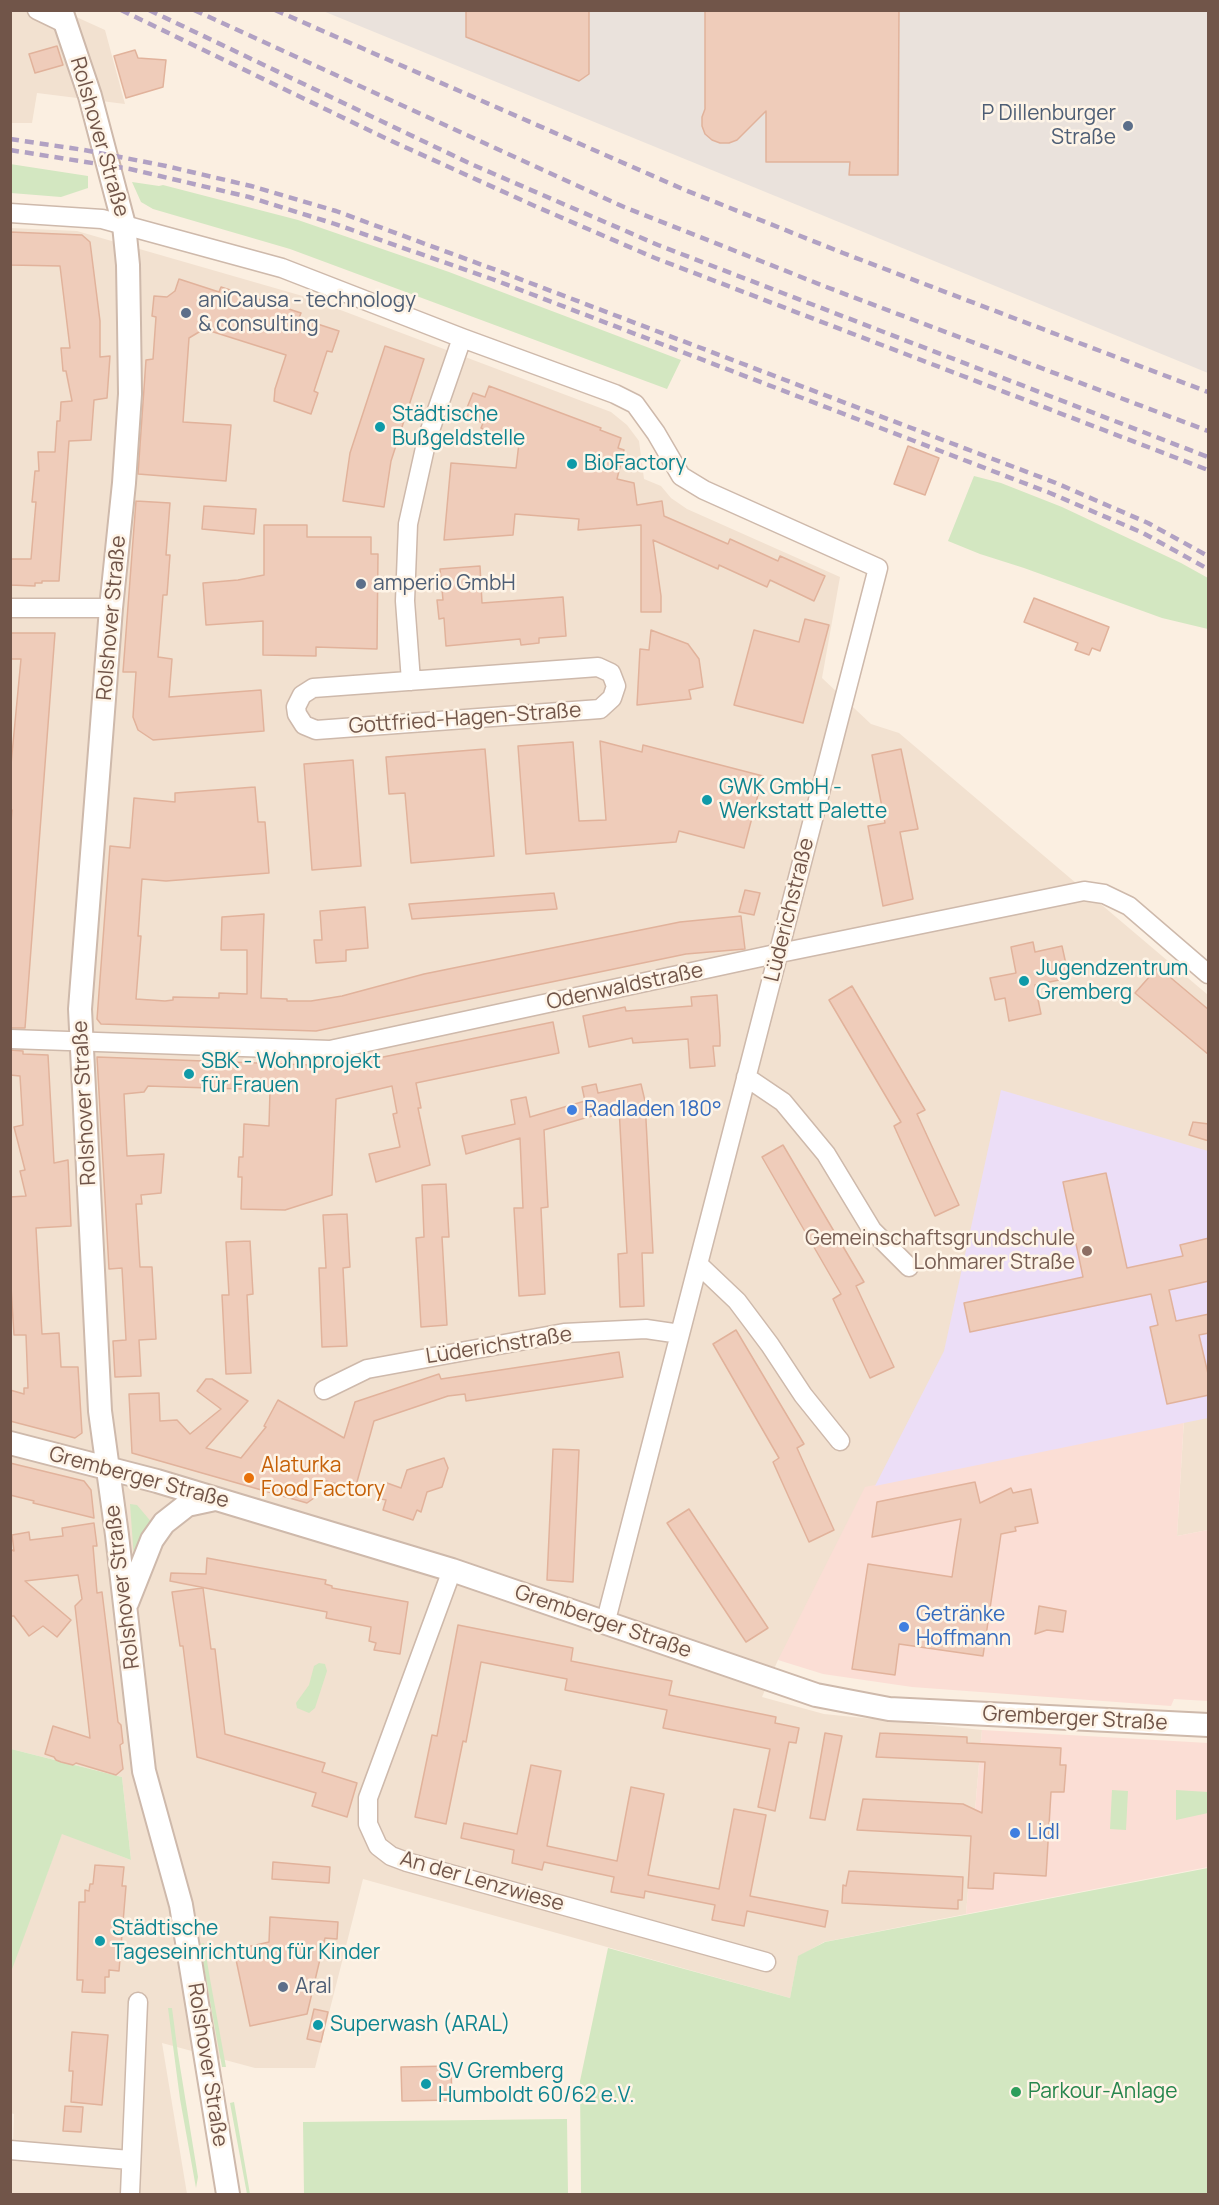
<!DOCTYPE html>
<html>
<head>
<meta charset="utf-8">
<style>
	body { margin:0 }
	#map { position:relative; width:1219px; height:2205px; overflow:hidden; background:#fbefe1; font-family:Manrope,sans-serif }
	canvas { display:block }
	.frame { position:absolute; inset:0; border:12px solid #715549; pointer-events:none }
</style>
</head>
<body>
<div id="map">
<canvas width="1219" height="2205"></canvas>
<div class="frame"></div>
</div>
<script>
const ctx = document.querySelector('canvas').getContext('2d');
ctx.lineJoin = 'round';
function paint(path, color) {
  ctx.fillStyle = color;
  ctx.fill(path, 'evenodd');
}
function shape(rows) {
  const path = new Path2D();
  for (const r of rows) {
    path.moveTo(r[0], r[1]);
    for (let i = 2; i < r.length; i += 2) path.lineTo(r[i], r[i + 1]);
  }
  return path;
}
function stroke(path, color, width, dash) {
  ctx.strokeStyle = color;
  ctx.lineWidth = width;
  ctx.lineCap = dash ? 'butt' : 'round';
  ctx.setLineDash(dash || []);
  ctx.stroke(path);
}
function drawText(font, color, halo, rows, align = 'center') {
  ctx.font = font + ' Manrope,sans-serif';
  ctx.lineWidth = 5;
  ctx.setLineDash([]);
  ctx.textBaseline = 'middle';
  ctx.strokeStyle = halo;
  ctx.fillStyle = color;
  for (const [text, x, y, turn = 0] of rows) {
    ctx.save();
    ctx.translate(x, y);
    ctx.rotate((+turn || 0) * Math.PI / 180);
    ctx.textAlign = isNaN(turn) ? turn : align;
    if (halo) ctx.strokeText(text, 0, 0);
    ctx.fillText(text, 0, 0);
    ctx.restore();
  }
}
paint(shape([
	[11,11,63,11,105,30,125,104,37,93,32,123,11,123],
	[11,228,77,231,306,297,611,412,627,425,639,441,644,479,661,486,671,498,687,509,840,577,822,678,871,724,899,733,1208,995,1208,1530,1177,1536,1184,1419,778,1660,762,1697,824,1714,982,1730,966,1914,824,1942,798,1957,790,1998,363,1879,315,2068,255,2068,162,2043,187,2194,11,2194,10,2142,13,2142,14,2114,10,2113,10,1972,62,1833,131,1860,122,1777,11,1749]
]), '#f2e1d0');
paint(shape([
	[1184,1418,1177,1536,1208,1530,1208,1701,1174,1699,1171,1706,912,1687,823,1674,778,1660,865,1487],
	[982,1730,1208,1743,1208,1867,966,1914]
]), '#fbded5');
paint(shape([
	[323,11,1208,11,1208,373]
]), '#eae2dc');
paint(shape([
	[1001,1090,1208,1151,1208,1418,875,1486,944,1351]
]), '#ecdef7');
paint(shape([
	[10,164,88,176,88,188,61,197,11,193],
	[132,182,159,186,163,185,298,220,449,272,681,360,667,389,290,249,153,209,141,202],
	[974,476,1001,483,1062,507,1181,563,1208,578,1208,629,1162,618,1024,568,980,554,948,541],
	[130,1504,137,1505,153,1524,134,1559],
	[319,1663,325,1664,327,1671,315,1708,309,1713,297,1708,296,1703,309,1685,314,1666],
	[11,1749,122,1777,131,1860,62,1834,11,1972],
	[1112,1790,1128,1791,1126,1830,1110,1829],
	[1176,1790,1208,1792,1208,1813,1176,1820],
	[1208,1868,1208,2194,581,2194,580,2081,608,1948,790,1998,798,1956,825,1942],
	[204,1943,210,1979,226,2067,222,2067,212,2012,200,1944],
	[168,2008,172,2008,178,2054,198,2177,196,2188,180,2099],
	[234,2102,250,2194,247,2194,230,2103],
	[567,2119,568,2194,304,2194,303,2122]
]), '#d3e7c1');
const building = shape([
	[466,10,589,10,589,74,579,81,466,37,466,10],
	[705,10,899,10,898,175,849,175,850,162,766,162,766,111,737,140,729,143,720,143,712,140,705,134,702,126,702,117,705,109,705,10],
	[57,46,63,65,35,73,29,54,57,46],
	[135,50,138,58,166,60,163,87,126,98,114,56,135,50],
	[10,232,82,235,90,242,100,321,100,357,110,356,107,398,94,400,91,440,69,441,59,581,42,581,42,583,35,583,35,586,10,585,10,559,31,559,36,502,32,502,35,471,39,471,38,452,55,452,57,421,60,421,61,402,72,401,66,371,63,371,61,348,70,348,60,266,10,265,10,232],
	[179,279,219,292,221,287,301,313,299,318,339,331,332,352,327,351,314,391,318,393,311,414,274,401,275,389,286,355,204,329,189,338,183,422,231,425,226,481,138,474,146,360,153,359,156,317,152,316,154,296,167,297,175,291,179,279],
	[385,346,424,359,391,461,384,507,343,501,350,453,385,346],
	[489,386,601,428,600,430,621,438,618,448,624,450,617,479,634,483,637,505,662,501,664,516,728,544,730,539,778,561,780,556,825,576,814,601,770,580,767,587,719,565,718,569,653,540,661,596,661,612,641,612,641,525,578,530,579,519,515,514,513,535,444,540,451,463,516,468,519,443,481,428,483,423,464,415,473,393,485,397,489,386],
	[908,446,939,458,925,495,894,484,908,446],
	[136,501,170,503,166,555,170,555,167,595,163,595,158,657,172,659,169,697,261,690,264,731,153,740,138,730,133,717,136,672,123,672,136,501],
	[204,506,256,509,254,534,202,529,204,506],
	[264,525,307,525,307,537,371,537,371,554,378,554,377,649,316,647,316,656,263,655,263,621,206,625,203,583,238,580,264,575,264,525],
	[480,566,482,603,563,597,566,636,539,638,539,643,521,645,520,639,446,646,444,618,439,619,437,600,443,600,440,569,480,566],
	[1034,598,1109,627,1100,651,1092,648,1089,655,1075,650,1078,643,1024,622,1034,598],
	[805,619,829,625,803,723,734,705,754,630,799,642,805,619],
	[651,630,688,644,699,659,703,687,689,690,691,699,637,705,640,649,649,650,651,630],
	[10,633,55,633,25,1028,10,1028,10,837,12,810,10,810,10,775,21,659,10,659,10,633],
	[600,741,642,752,643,745,763,776,744,848,679,831,676,842,526,854,518,746,573,742,579,821,606,820,600,741],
	[485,749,494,856,411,863,405,793,389,794,386,757,485,749],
	[901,749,918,829,900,832,913,899,883,906,868,826,885,823,872,755,901,749],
	[353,760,361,866,312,870,304,764,353,760],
	[255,787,258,822,265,822,269,873,166,881,142,879,138,936,141,936,136,999,165,1001,173,1000,173,997,219,998,219,993,247,994,247,950,221,950,222,917,264,914,261,998,287,999,287,1001,311,1001,342,996,424,974,680,922,741,916,745,949,686,954,316,1031,101,1024,97,1019,110,846,130,848,134,798,175,802,175,793,255,787],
	[745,890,760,893,754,915,739,912,745,890],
	[554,893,557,909,412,919,409,904,554,893],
	[365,907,368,948,346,950,346,961,316,963,314,940,322,940,320,911,365,907],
	[1033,942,1035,952,1062,946,1069,978,1035,985,1041,1014,1009,1021,1005,998,995,1000,990,978,1016,973,1011,947,1033,942],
	[1158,967,1209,1010,1209,1055,1135,993,1158,967],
	[852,986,925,1110,917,1114,959,1205,935,1216,894,1126,901,1122,829,1000,852,986],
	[717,995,720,1036,720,1046,713,1046,715,1066,690,1068,688,1039,633,1043,632,1038,589,1047,583,1016,625,1007,626,1011,692,1006,691,997,717,995],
	[553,1022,559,1053,416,1083,421,1108,418,1108,430,1165,376,1182,369,1154,400,1147,393,1114,397,1113,392,1086,336,1099,332,1195,285,1210,241,1209,242,1177,238,1177,239,1157,243,1157,244,1124,269,1126,270,1090,148,1086,144,1092,124,1094,127,1156,164,1154,161,1193,141,1195,142,1204,136,1204,140,1267,152,1267,156,1339,139,1340,141,1376,115,1377,113,1341,126,1340,122,1268,109,1269,97,1057,337,1066,348,1061,354,1063,553,1022],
	[10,1050,23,1051,23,1054,48,1055,54,1163,68,1160,71,1226,36,1228,42,1334,59,1333,61,1367,78,1367,82,1433,75,1438,10,1421,10,1390,24,1394,24,1388,28,1388,26,1335,14,1335,10,1271,10,1197,26,1196,20,1171,25,1170,14,1127,23,1125,20,1076,10,1075,10,1050],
	[596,1084,598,1093,641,1084,645,1101,653,1253,642,1253,644,1306,620,1307,618,1254,627,1253,619,1108,544,1130,548,1207,541,1208,545,1294,519,1296,514,1208,523,1208,520,1138,466,1154,462,1136,515,1124,511,1100,526,1097,530,1117,585,1101,582,1087,596,1084],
	[1193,1122,1209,1124,1209,1141,1189,1135,1193,1122],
	[783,1145,864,1282,856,1286,894,1367,870,1378,833,1299,841,1294,762,1157,783,1145],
	[1106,1173,1127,1268,1183,1256,1180,1245,1209,1238,1209,1281,1169,1290,1176,1321,1209,1314,1209,1333,1199,1335,1209,1378,1209,1395,1167,1404,1150,1327,1158,1325,1151,1294,970,1332,964,1303,1083,1277,1063,1182,1106,1173],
	[446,1184,449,1237,442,1237,447,1325,421,1327,416,1238,424,1237,422,1185,446,1184],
	[347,1214,350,1267,343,1268,347,1346,322,1347,319,1268,326,1268,323,1215,347,1214],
	[250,1241,253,1294,247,1295,251,1373,226,1374,222,1295,229,1295,226,1242,250,1241],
	[736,1330,804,1444,797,1448,834,1530,809,1542,773,1462,779,1458,713,1344,736,1330],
	[619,1352,623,1377,466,1401,465,1394,448,1396,374,1421,355,1489,319,1479,314,1498,307,1503,132,1453,129,1394,159,1393,160,1421,177,1420,190,1434,221,1409,197,1391,206,1379,212,1379,248,1401,206,1448,241,1458,266,1427,264,1426,278,1400,344,1438,355,1402,439,1374,441,1379,619,1352],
	[553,1449,579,1450,573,1582,547,1580,553,1449],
	[444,1458,448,1468,442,1487,427,1492,421,1512,417,1510,413,1520,383,1510,386,1500,381,1499,387,1483,401,1488,407,1470,444,1458],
	[10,1463,84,1481,91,1490,94,1518,33,1503,34,1501,10,1495,10,1463],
	[975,1482,980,1503,1011,1488,1013,1493,1031,1489,1038,1523,1015,1527,1016,1531,1001,1534,983,1656,899,1644,895,1675,852,1669,868,1564,952,1577,956,1550,961,1519,872,1537,877,1502,975,1482],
	[689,1509,768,1628,746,1642,667,1523,689,1509],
	[94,1523,97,1546,93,1546,97,1593,102,1592,118,1722,121,1725,123,1743,120,1745,123,1769,116,1775,76,1763,73,1765,61,1762,56,1760,54,1757,45,1754,53,1726,90,1738,75,1606,82,1599,78,1575,25,1581,71,1620,57,1637,43,1626,29,1636,14,1616,10,1616,10,1549,14,1551,12,1535,29,1532,30,1540,63,1536,62,1528,94,1523],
	[207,1558,326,1580,325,1584,332,1586,332,1588,408,1602,400,1654,374,1650,376,1643,369,1641,371,1627,326,1618,327,1612,170,1581,171,1573,206,1574,207,1558],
	[203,1588,211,1649,215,1649,225,1734,325,1763,322,1772,357,1783,347,1817,312,1806,316,1793,197,1757,183,1646,180,1646,172,1592,203,1588],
	[1039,1606,1066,1611,1063,1632,1047,1630,1035,1634,1039,1606],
	[458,1625,573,1648,571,1661,672,1681,669,1695,776,1717,775,1723,799,1728,796,1743,789,1742,775,1811,758,1807,770,1749,663,1728,667,1710,565,1690,567,1679,481,1662,466,1742,463,1741,446,1824,415,1817,432,1735,437,1736,458,1625],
	[825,1733,842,1736,825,1820,810,1818,825,1733],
	[880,1733,967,1737,967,1743,1061,1748,1060,1765,1066,1765,1064,1792,1051,1792,1046,1876,994,1873,993,1889,968,1888,971,1836,857,1830,863,1799,963,1804,982,1813,985,1762,876,1757,880,1733],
	[531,1765,561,1771,547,1846,617,1861,631,1787,664,1794,648,1875,719,1889,734,1809,766,1815,750,1896,828,1911,825,1927,747,1911,744,1926,712,1920,715,1905,645,1891,644,1898,611,1892,614,1877,544,1862,542,1870,512,1863,514,1850,461,1838,464,1823,517,1834,531,1765],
	[273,1862,330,1867,329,1883,272,1879,273,1862],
	[95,1865,124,1867,122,1886,126,1886,119,1971,109,1970,109,1977,105,1977,105,1993,82,1992,83,1980,77,1980,79,1902,85,1902,85,1890,89,1891,90,1884,93,1884,95,1865],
	[849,1871,963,1877,962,1900,958,1900,958,1909,842,1903,843,1885,846,1886,849,1871],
	[270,1917,338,1922,337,1939,325,1938,307,2014,250,2026,234,1950,269,1942,270,1917],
	[314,2009,328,2012,321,2042,307,2039,314,2009],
	[72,2032,108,2035,102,2105,71,2102,73,2071,69,2071,72,2032],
	[451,2066,452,2100,402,2101,401,2067,451,2066],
	[65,2106,83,2107,81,2132,63,2131,65,2106]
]);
paint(building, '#efccba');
stroke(building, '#e1b29b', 1.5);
const minor = shape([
	[37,10,66,24],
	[10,213,102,219,282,268,462,338,615,394,635,404,656,433,681,476,704,490,878,568,605,1624],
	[10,608,111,608],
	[598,667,611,673,616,686,612,698,600,709,316,730,304,725,297,714,296,707,302,695,313,688,598,667],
	[411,681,405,601,408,524,427,439,462,338],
	[10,1039,330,1050,780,953,1084,891,1104,894,1129,906,1208,974],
	[746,1077,783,1102,826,1154,872,1230,909,1267],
	[698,1264,737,1301,770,1345,803,1395,840,1441],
	[324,1390,367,1369,564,1333,646,1329,680,1334],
	[452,1570,368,1798,368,1824,378,1846,391,1856,407,1862,766,1962],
	[10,2150,130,2160],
	[130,2194,138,2002]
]);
const tertiary = shape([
	[61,10,90,96,124,225,128,265,129,323,130,394,124,483,111,608,80,1009,100,1411,117,1535,144,1771,181,1905,228,2194],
	[10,1443,157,1481,452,1570,816,1695,889,1709,1208,1725],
	[127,1603,152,1540,164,1523,187,1505,215,1499]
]);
stroke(minor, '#ceb9ab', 21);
stroke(tertiary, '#ceb9ab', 26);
stroke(minor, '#fff', 18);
stroke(tertiary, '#fff', 22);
stroke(shape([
	[121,10,385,138,537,207,655,258,1208,470],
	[149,10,471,164,658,245,1208,457],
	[194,10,624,207,829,288,1208,431],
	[275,10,685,190,843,253,1208,392],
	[10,139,84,150,166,166,251,186,336,211,496,270,1056,483,1148,523,1208,556],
	[10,150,130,169,249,197,332,223,492,279,1050,493,1143,533,1208,569]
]), '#b1a1c3', 4.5, [9, 6]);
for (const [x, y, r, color] of [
	[1128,126,6,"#5c6f8a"],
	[186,313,6,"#5c6f8a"],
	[380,427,6,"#0f9aa8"],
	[572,464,6,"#0f9aa8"],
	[361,584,6,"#5c6f8a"],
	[707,800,6,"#0f9aa8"],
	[1024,981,6,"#0f9aa8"],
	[189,1074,6,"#0f9aa8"],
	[572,1110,6,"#3f7fe0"],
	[1087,1251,6,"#8d6e63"],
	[249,1478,6,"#e8710a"],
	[904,1627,6,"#3f7fe0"],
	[1015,1833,6,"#3f7fe0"],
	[100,1941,6,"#0f9aa8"],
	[283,1987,6,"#5c6f8a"],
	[318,2025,6,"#0f9aa8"],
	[426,2084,6,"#0f9aa8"],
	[1016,2092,6,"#2e9e5b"]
]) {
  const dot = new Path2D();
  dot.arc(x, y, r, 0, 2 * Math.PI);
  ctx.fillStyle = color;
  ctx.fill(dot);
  stroke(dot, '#fef4e7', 2);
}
drawText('21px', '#4e5e75', '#fef4e7', [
	["P Dillenburger",1116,114,"right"],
	["Straße",1116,138,"right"],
	["aniCausa - technology",198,301],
	["& consulting",198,325],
	["amperio GmbH",373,584],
	["Aral",295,1987]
], 'left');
drawText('21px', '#715549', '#fef4e7', [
	["Rolshover Straße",99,137,74],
	["Rolshover Straße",112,618,-85],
	["Gottfried-Hagen-Straße",465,719,-4],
	["Lüderichstraße",790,910,-76],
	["Odenwaldstraße",625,987,-12],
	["Rolshover Straße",85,1103,-93],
	["Lüderichstraße",499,1346,-9],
	["Gremberger Straße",139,1478,15],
	["Rolshover Straße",123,1587,-97],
	["Gremberger Straße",603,1622,19],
	["Gremberger Straße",1075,1719,3],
	["An der Lenzwiese",482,1882,16],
	["Rolshover Straße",207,2065,81]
]);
drawText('21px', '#0d838f', '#fef4e7', [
	["Städtische",392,415],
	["Bußgeldstelle",392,439],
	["BioFactory",584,464],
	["GWK GmbH -",719,788],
	["Werkstatt Palette",719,812],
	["Jugendzentrum",1036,969],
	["Gremberg",1036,993],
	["SBK - Wohnprojekt",201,1062],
	["für Frauen",201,1086],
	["Städtische",112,1929],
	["Tageseinrichtung für Kinder",112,1953],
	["Superwash (ARAL)",330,2025],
	["SV Gremberg",438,2072],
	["Humboldt 60/62 e.V.",438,2096]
], 'left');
drawText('21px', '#366cbe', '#fef4e7', [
	["Radladen 180°",584,1110],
	["Getränke",916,1615],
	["Hoffmann",916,1639],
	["Lidl",1027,1833]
], 'left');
drawText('21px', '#785e54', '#fef4e7', [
	["Gemeinschaftsgrundschule",1075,1239],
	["Lohmarer Straße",1075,1263]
], 'right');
drawText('21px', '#c56008', '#fef4e7', [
	["Alaturka",261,1466],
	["Food Factory",261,1490]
], 'left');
drawText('21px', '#27864d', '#fef4e7', [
	["Parkour-Anlage",1028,2092]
], 'left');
</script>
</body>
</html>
